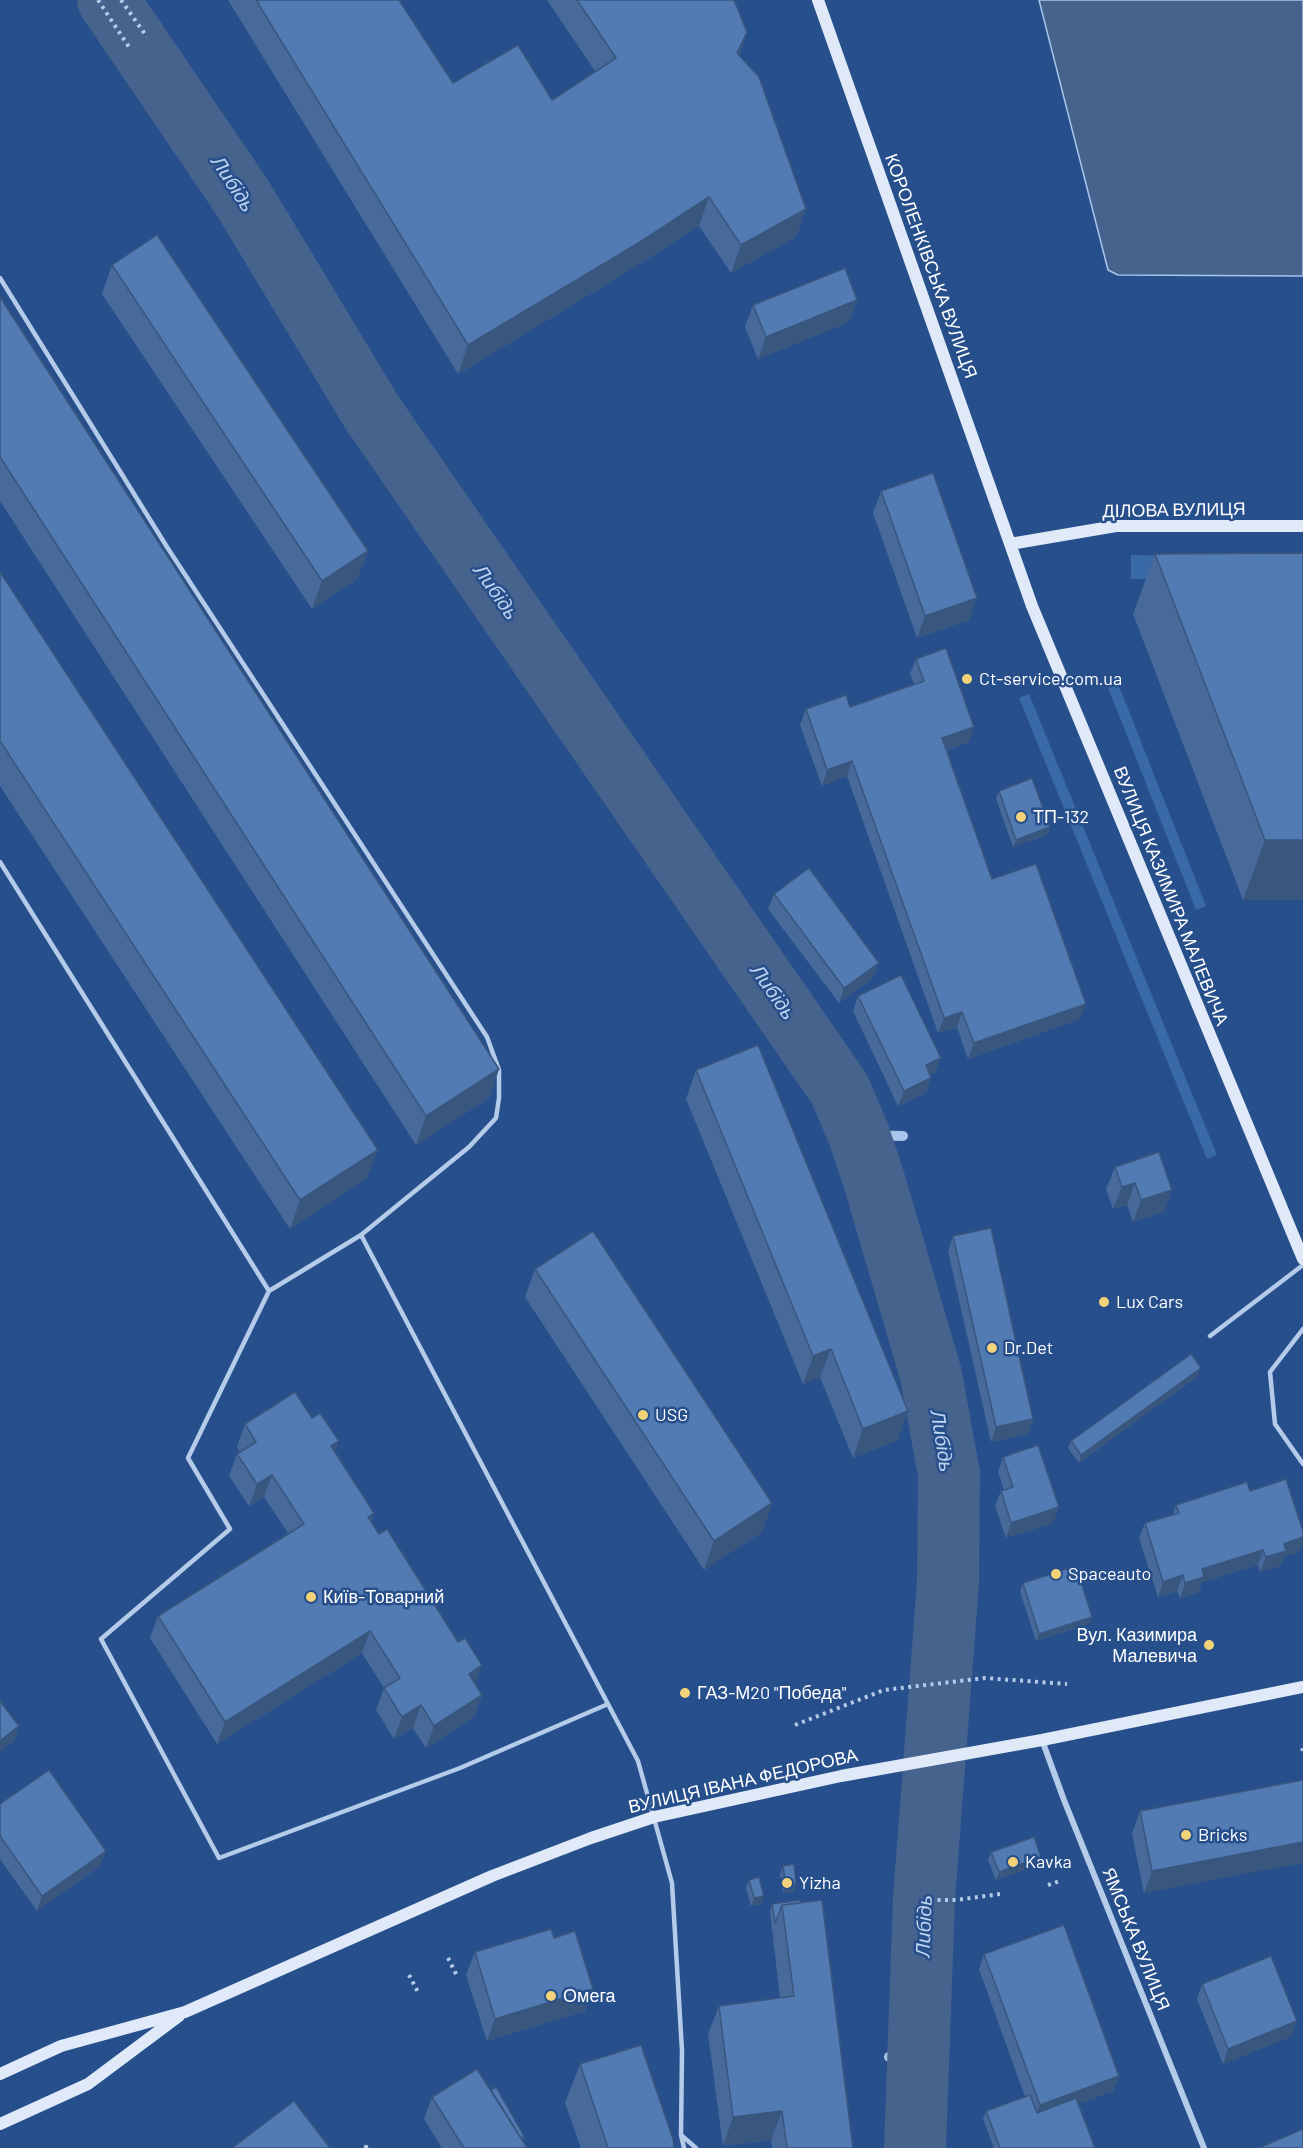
<!DOCTYPE html>
<html>
<head>
<meta charset="utf-8">
<style>
	body { margin:0 }
	canvas { display:block; background:#264f8b }
</style>
</head>
<body>
<canvas width="1303" height="2148"></canvas>
<script>
const ctx = document.querySelector('canvas').getContext('2d');
ctx.lineJoin = 'round';
function paint(path, color) {
  ctx.fillStyle = color;
  ctx.fill(path, 'evenodd');
}
function shape(rows) {
  const path = new Path2D();
  for (const r of rows) {
    path.moveTo(r[0], r[1]);
    for (let i = 2; i < r.length; i += 2) path.lineTo(r[i], r[i + 1]);
  }
  return path;
}
function stroke(path, color, width, dash) {
  ctx.strokeStyle = color;
  ctx.lineWidth = width;
  ctx.lineCap = dash ? 'butt' : 'round';
  ctx.setLineDash(dash || []);
  ctx.stroke(path);
}
function drawText(font, color, halo, rows, align = 'center') {
  ctx.font = font + ' Barlow,sans-serif';
  ctx.lineWidth = 5;
  ctx.setLineDash([]);
  ctx.textBaseline = 'middle';
  ctx.strokeStyle = halo;
  ctx.fillStyle = color;
  for (const [text, x, y, turn = 0] of rows) {
    ctx.save();
    ctx.translate(x, y);
    ctx.rotate((+turn || 0) * Math.PI / 180);
    ctx.textAlign = isNaN(turn) ? turn : align;
    if (halo) ctx.strokeText(text, 0, 0);
    ctx.fillText(text, 0, 0);
    ctx.restore();
  }
}
paint(shape([
	[1131,555,1218,556,1218,580,1131,579],
	[1115,676,1206,906,1196,910,1105,680],
	[1029,694,1217,1155,1207,1159,1019,698]
]), '#3a69a8');
const water = shape([
	[1039,0,1303,0,1303,276,1118,275,1108,270,1039,0]
]);
paint(water, '#46638e');
stroke(water, '#a8c5eb', 1.5);
stroke(shape([
	[859,1135,903,1136],
	[889,2057,919,2045]
]), '#a8c5eb', 10);
stroke(shape([
	[108,0,242,197,371,411,840,1090,859,1135,874,1180,931,1375,949,1474,948,1582,924,1899,915,2148]
]), '#46638e', 62);
stroke(shape([
	[98,0,131,50],
	[121,0,147,37],
	[795,1725,884,1690,985,1678,1067,1684],
	[1302,1748,1303,1751],
	[1048,1885,1060,1881],
	[930,1900,956,1900,1000,1894],
	[448,1958,458,1978],
	[409,1975,419,1994]
]), '#b4cbea', 4, [3, 4.5]);
stroke(shape([
	[0,278,167,547,487,1037,499,1070,499,1098,496,1118,469,1147,361,1235],
	[0,862,269,1291,188,1458,230,1529,101,1639,219,1858,460,1768,608,1704],
	[269,1291,361,1235,638,1761,672,1883,682,2051,681,2135,684,2148],
	[1303,1329,1270,1372,1275,1424,1303,1464],
	[1210,1336,1303,1265],
	[681,2135,696,2148],
	[366,2148,366,2147]
]), '#b4cbea', 4.5);
stroke(shape([
	[1042,1740,1064,1800,1204,2148]
]), '#b4cbea', 6);
stroke(shape([
	[818,0,1032,606,1303,1259],
	[1010,544,1116,526,1303,526],
	[0,2074,61,2046,185,2012,492,1876,591,1838,654,1817,841,1776,1042,1740,1303,1687],
	[0,2124,88,2084,179,2016]
]), '#dfe9f8', 12);
paint(shape([
	[228,0,399,0,453,83,552,100,595,71,547,0,734,0,747,32,739,55,806,209,796,237,731,273,699,226,630,270,458,374],
	[112,265,368,551,357,579,312,609,102,294],
	[0,297,499,1069,489,1098,416,1145,0,501],
	[857,300,849,322,758,359,745,327,753,305],
	[881,491,969,620,917,638,873,513],
	[1303,553,1303,900,1243,900,1133,614,1155,554],
	[0,572,367,1178,290,1229,0,786],
	[916,659,969,742,947,750,992,879,1080,1019,968,1059,957,1027,938,1033,847,776,822,786,800,725,806,709,850,707,914,684,910,674],
	[999,791,1050,827,1047,835,1013,847,996,799],
	[774,894,873,978,839,1003,768,909],
	[858,996,935,1073,930,1075,931,1078,926,1093,898,1106,853,1011],
	[696,1070,898,1440,853,1458,820,1377,803,1384,686,1099],
	[1115,1167,1172,1190,1164,1212,1133,1222,1127,1205,1113,1209,1106,1189],
	[953,1236,1033,1419,1028,1434,991,1442,948,1251],
	[535,1269,772,1503,762,1532,704,1570,525,1297],
	[1198,1376,1079,1463,1068,1448,1071,1441],
	[245,1424,335,1452,374,1513,371,1522,482,1695,474,1717,426,1748,413,1728,394,1739,376,1710,384,1688,362,1653,217,1744,150,1638,158,1616,288,1533,264,1497,249,1506,229,1476,237,1454,240,1452,237,1447],
	[1003,1457,1053,1523,1006,1538,995,1506,1001,1491,1004,1490,998,1472],
	[1250,1491,1303,1531,1303,1542,1299,1552,1284,1557,1280,1566,1260,1572,1258,1565,1202,1582,1199,1592,1180,1599,1177,1591,1158,1597,1139,1538,1145,1523,1173,1515,1176,1505],
	[1023,1583,1092,1617,1089,1624,1036,1641,1020,1591],
	[1303,1780,1144,1893,1132,1834,1140,1811],
	[0,1804,100,1866,37,1911,0,1859],
	[991,1852,1038,1865,996,1880,988,1860],
	[783,1866,796,1884,793,1892,783,1893,780,1874],
	[749,1880,764,1896,761,1904,751,1906,746,1888],
	[800,1900,853,2148,772,2148,771,2140,723,2146,708,2034,719,2006,780,1998,770,1912,772,1904],
	[554,1938,593,1989,585,2011,487,2041,466,1975,475,1952],
	[984,1954,1119,2076,1113,2091,1078,2104,1095,2148,994,2148,983,2119,986,2111,1025,2097,979,1969],
	[1202,1984,1292,2036,1223,2064,1197,1999],
	[580,2064,674,2148,581,2148,565,2103],
	[491,2090,524,2136,523,2141,527,2148,442,2148,424,2119,432,2097]
]), '#476a9b');
paint(shape([
	[747,32,737,60,737,53],
	[709,197,699,226,630,270,458,374,468,345],
	[806,209,796,237,731,273,741,245],
	[857,300,849,322,758,359,766,337],
	[368,551,357,579,312,609,322,581],
	[977,598,969,620,917,638,925,616],
	[974,727,969,742,937,753,942,738],
	[852,761,847,776,822,786,827,770],
	[1050,827,1047,835,1013,847,1016,840],
	[1265,840,1303,840,1303,900,1243,900],
	[879,963,873,978,839,1003,844,988],
	[1086,1004,1080,1019,968,1059,974,1043],
	[962,1012,957,1027,938,1033,944,1018],
	[941,1058,935,1073,920,1080,926,1065],
	[499,1069,489,1098,416,1145,426,1116],
	[931,1078,926,1093,898,1106,904,1091],
	[378,1150,367,1178,290,1229,300,1200],
	[1135,1183,1127,1205,1113,1209,1122,1187],
	[1172,1190,1164,1212,1133,1222,1141,1200],
	[831,1349,820,1377,803,1384,813,1356],
	[1201,1368,1198,1376,1079,1463,1081,1455],
	[908,1411,898,1440,853,1458,863,1429],
	[1033,1419,1028,1434,991,1442,996,1427],
	[339,1441,331,1463,331,1446],
	[272,1475,264,1497,249,1506,257,1484],
	[772,1503,762,1532,704,1570,714,1541],
	[1059,1507,1053,1523,1006,1538,1011,1523],
	[374,1513,366,1535,368,1517],
	[1303,1537,1303,1542,1299,1552,1284,1557,1280,1566,1260,1572,1266,1557,1284,1544],
	[1263,1550,1258,1565,1202,1582,1199,1592,1180,1599,1185,1583,1202,1569],
	[1183,1575,1177,1591,1158,1597,1163,1582],
	[1092,1617,1089,1624,1036,1641,1039,1634],
	[370,1631,362,1653,217,1744,225,1722],
	[482,1665,474,1687,469,1674],
	[482,1695,474,1717,426,1748,434,1726],
	[421,1705,413,1728,394,1739,402,1717],
	[19,1726,14,1741,0,1752,0,1741],
	[1303,1842,1303,1863,1144,1893,1152,1871],
	[106,1851,100,1866,37,1911,42,1896],
	[1041,1857,1038,1865,996,1880,999,1872],
	[796,1884,793,1892,783,1893,786,1885],
	[764,1896,761,1904,751,1906,754,1898],
	[593,1989,585,2011,487,2041,495,2019],
	[1297,2021,1292,2036,1223,2064,1228,2049],
	[1119,2076,1113,2091,1034,2120,1040,2105],
	[782,2111,771,2140,723,2146,733,2117]
]), '#39567e');
const building = shape([
	[256,0,399,0,453,83,518,45,552,100,616,58,577,0,734,0,747,32,737,53,759,77,806,209,741,245,709,197,640,242,468,345,256,0],
	[157,235,368,551,322,581,112,265,157,235],
	[845,268,857,300,766,337,753,305,845,268],
	[0,297,499,1069,426,1116,0,457,0,297],
	[933,473,977,598,925,616,881,491,933,473],
	[1303,553,1303,840,1265,840,1155,554,1303,553],
	[0,572,378,1150,300,1200,0,741,0,572],
	[946,648,974,727,942,738,992,879,1036,864,1086,1004,974,1043,962,1012,944,1018,852,761,827,770,806,709,846,695,850,707,924,681,916,659,946,648],
	[1032,778,1050,827,1016,840,999,791,1032,778],
	[809,868,879,963,844,988,774,894,809,868],
	[901,975,941,1058,926,1065,931,1078,904,1091,858,996,901,975],
	[758,1045,908,1411,863,1429,831,1349,813,1356,696,1070,758,1045],
	[1159,1152,1172,1190,1141,1200,1135,1183,1122,1187,1115,1167,1159,1152],
	[991,1228,1033,1419,996,1427,953,1236,991,1228],
	[593,1231,772,1503,714,1541,535,1269,593,1231],
	[1191,1354,1201,1368,1081,1455,1071,1441,1191,1354],
	[295,1392,312,1418,320,1413,339,1441,331,1446,374,1513,368,1517,379,1534,387,1529,458,1642,465,1638,482,1665,469,1674,482,1695,434,1726,421,1705,402,1717,384,1688,400,1678,370,1631,225,1722,158,1616,304,1524,272,1475,257,1484,237,1454,256,1442,245,1424,295,1392],
	[1038,1445,1059,1507,1011,1523,1001,1491,1013,1487,1003,1457,1038,1445],
	[1286,1479,1303,1531,1303,1537,1284,1544,1286,1551,1266,1557,1263,1550,1202,1569,1204,1577,1185,1583,1183,1575,1163,1582,1145,1523,1179,1513,1176,1505,1247,1482,1250,1491,1286,1479],
	[1076,1566,1092,1617,1039,1634,1023,1583,1076,1566],
	[0,1701,19,1726,0,1741,0,1701],
	[49,1770,106,1851,42,1896,0,1836,0,1804,49,1770],
	[1303,1780,1303,1842,1152,1871,1140,1811,1303,1780],
	[1034,1837,1041,1857,999,1872,991,1852,1034,1837],
	[794,1864,796,1884,786,1885,783,1866,794,1864],
	[759,1877,764,1896,754,1898,749,1880,759,1877],
	[800,1900,801,1903,782,1905,775,1923,772,1904,800,1900],
	[822,1900,853,2148,787,2148,782,2111,733,2117,719,2006,794,1996,782,1905,822,1900],
	[1064,1925,1119,2076,1040,2105,984,1954,1064,1925],
	[551,1929,554,1938,575,1931,593,1989,495,2019,475,1952,551,1929],
	[1271,1956,1297,2021,1228,2049,1202,1984,1271,1956],
	[641,2045,673,2139,674,2148,608,2148,580,2064,641,2045],
	[477,2069,527,2148,464,2148,432,2097,477,2069],
	[496,2087,524,2136,521,2138,491,2090,496,2087],
	[1030,2095,1037,2113,1076,2098,1095,2148,1000,2148,986,2111,1030,2095],
	[294,2101,330,2148,232,2148,294,2101],
	[1303,2129,1303,2148,1259,2148,1303,2129]
]);
paint(building, '#527bb4');
stroke(building, '#39567e', 1.5);
for (const [x, y, r, color] of [
	[967,679,6,"#f3d379"],
	[1021,817,6,"#f3d379"],
	[1104,1302,6,"#f3d379"],
	[992,1348,6,"#f3d379"],
	[643,1415,6,"#f3d379"],
	[1056,1574,6,"#f3d379"],
	[311,1597,6,"#f3d379"],
	[1209,1645,6,"#f3d379"],
	[685,1693,6,"#f3d379"],
	[1186,1835,6,"#f3d379"],
	[1013,1862,6,"#f3d379"],
	[787,1883,6,"#f3d379"],
	[551,1996,6,"#f3d379"]
]) {
  const dot = new Path2D();
  dot.arc(x, y, r, 0, 2 * Math.PI);
  ctx.fillStyle = color;
  ctx.fill(dot);
  stroke(dot, '#264f8b', 2);
}
drawText('18px', '#fff', '#264f8b', [
	["КОРОЛЕНКІВСЬКА ВУЛИЦЯ",931,266,70],
	["ДІЛОВА ВУЛИЦЯ",1174,510,-1],
	["ВУЛИЦЯ КАЗИМИРА МАЛЕВИЧА",1171,896,68],
	["ВУЛИЦЯ ІВАНА ФЕДОРОВА",743,1781,-13],
	["ЯМСЬКА ВУЛИЦЯ",1136,1939,68]
]);
drawText('18px', '#fff', '#264f8b', [
	["Ct-service.com.ua",979,679],
	["ТП-132",1033,817],
	["Lux Cars",1116,1302],
	["Dr.Det",1004,1348],
	["USG",655,1415],
	["Spaceauto",1068,1574],
	["Київ-Товарний",323,1597],
	["Вул. Казимира",1197,1635,"right"],
	["Малевича",1197,1656,"right"],
	["ГАЗ-М20 \"Победа\"",697,1693],
	["Bricks",1198,1835],
	["Kavka",1025,1862],
	["Yizha",799,1883],
	["Омега",563,1996]
], 'left');
drawText('italic 20px', '#c0d5f1', '#264f8b', [
	["Либідь",233,184,57],
	["Либідь",496,592,55],
	["Либідь",773,992,55],
	["Либідь",942,1441,81],
	["Либідь",924,1926,-88]
]);
</script>
</body>
</html>
